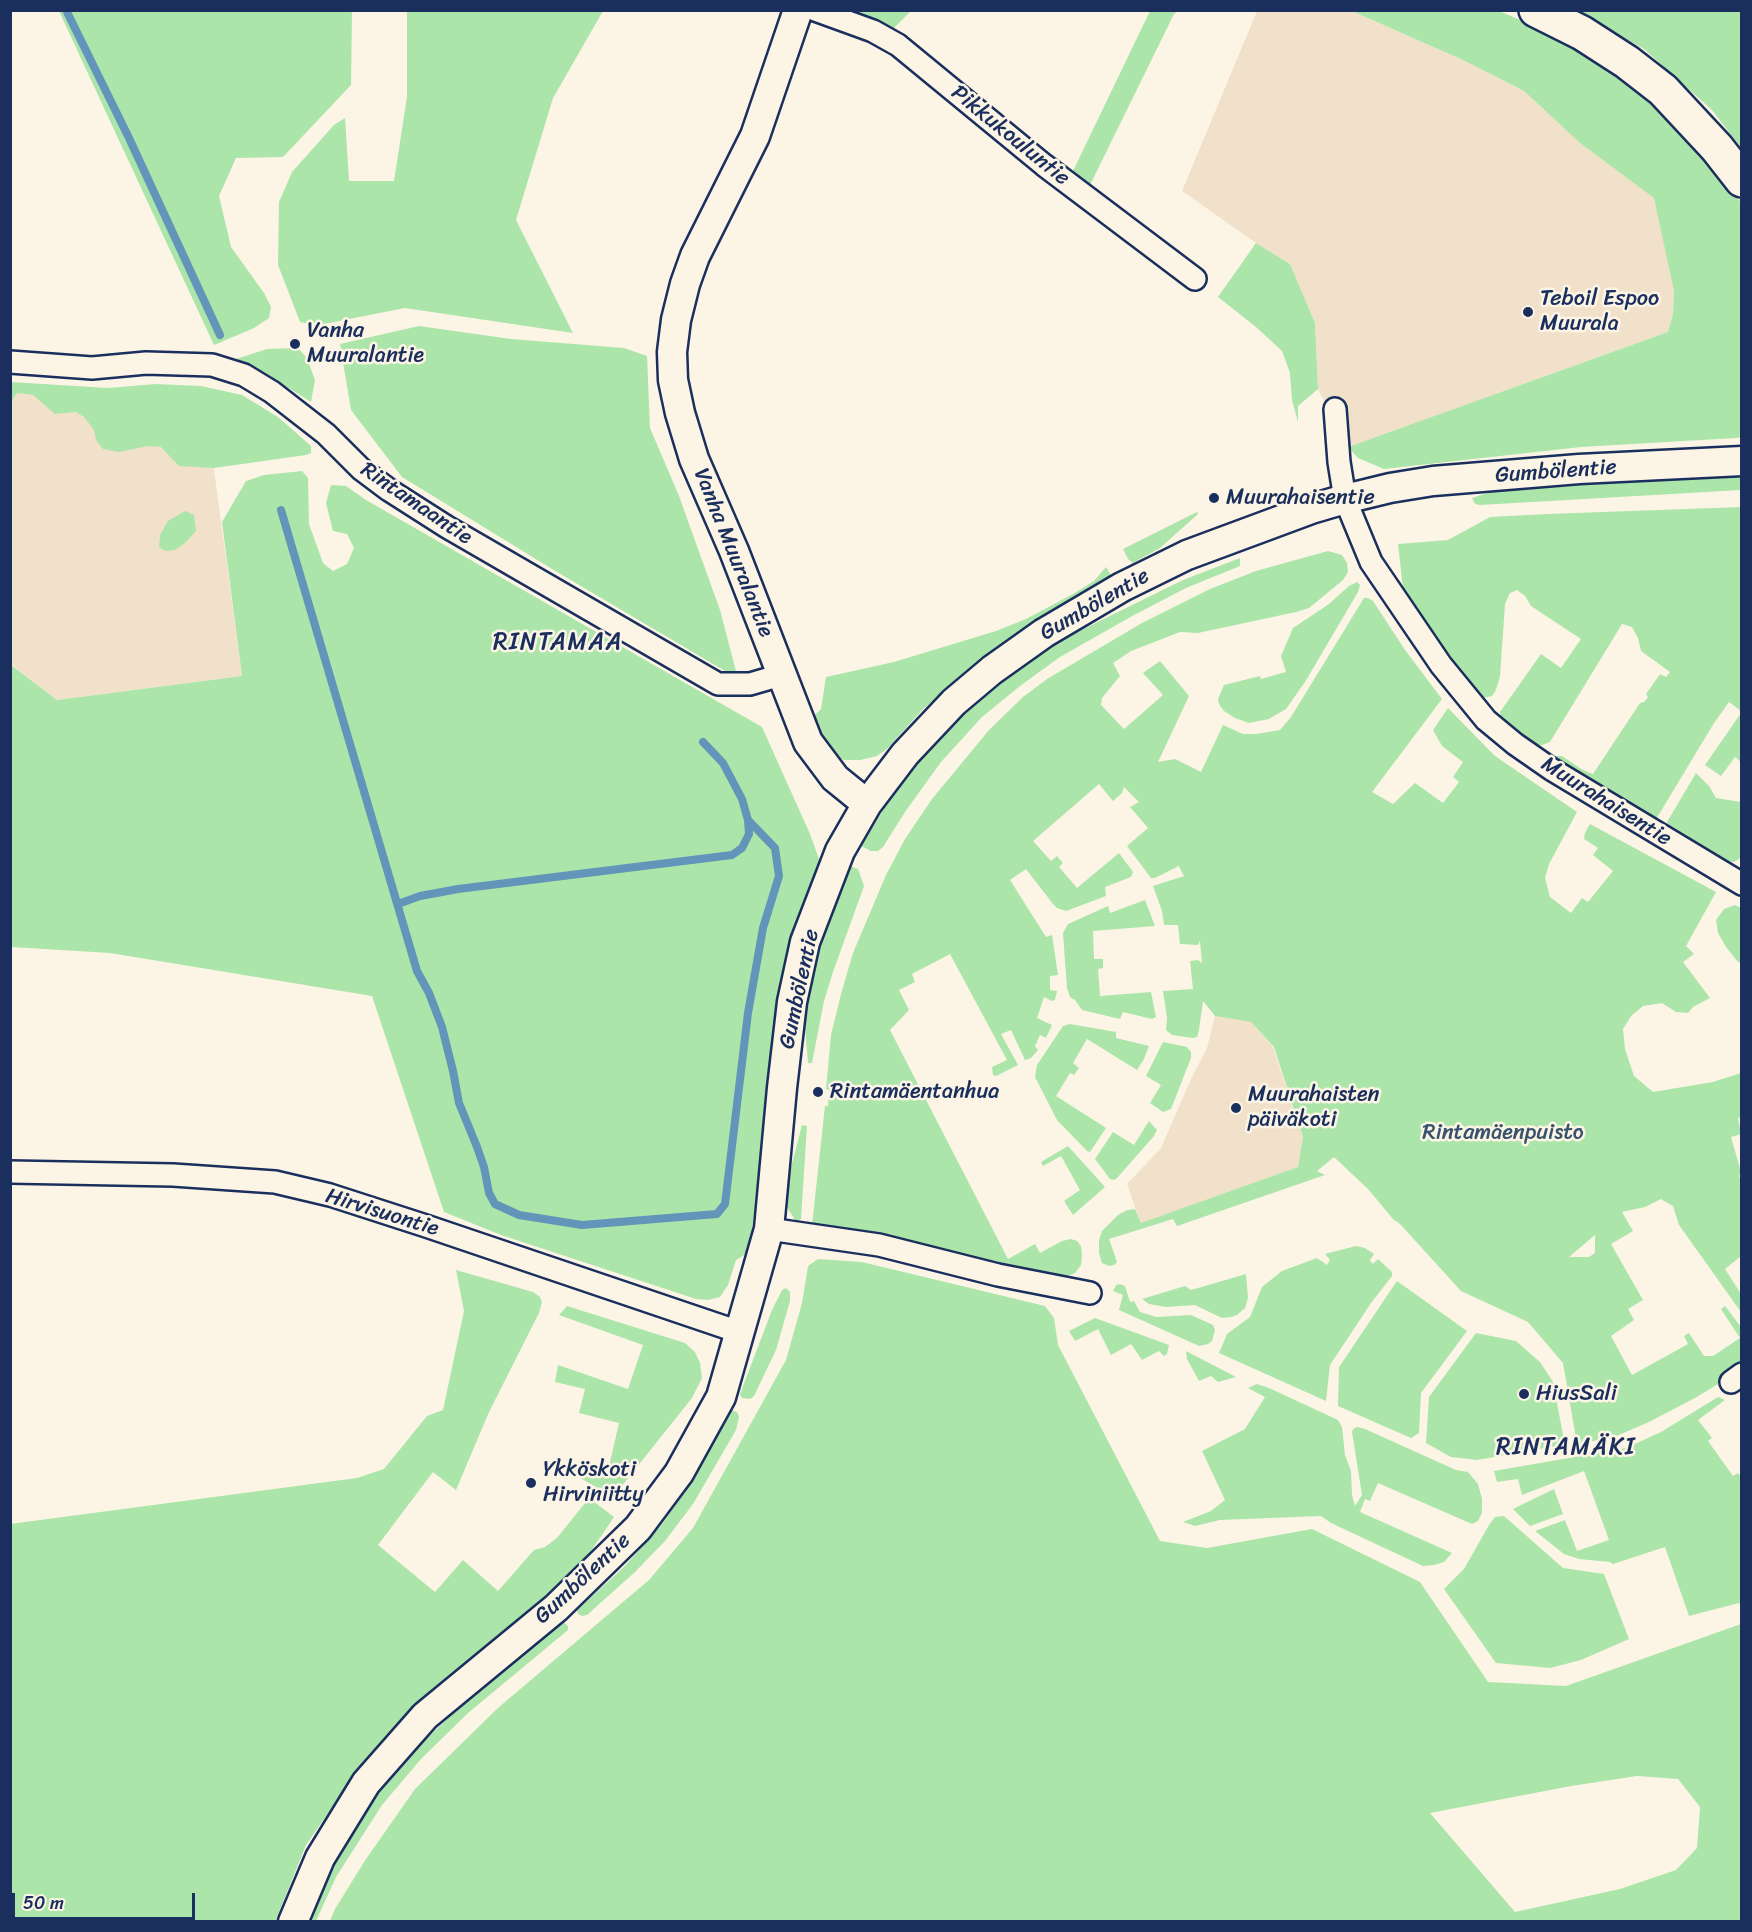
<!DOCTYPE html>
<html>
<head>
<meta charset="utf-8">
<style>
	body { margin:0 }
	#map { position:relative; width:1752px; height:1932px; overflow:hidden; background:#fcf5e5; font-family:Sriracha,sans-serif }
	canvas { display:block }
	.frame { position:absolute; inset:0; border:12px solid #1b2f5e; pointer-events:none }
	.scale { position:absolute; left:12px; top:1893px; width:183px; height:27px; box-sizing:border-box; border:3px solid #1b2f5e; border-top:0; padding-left:8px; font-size:18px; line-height:21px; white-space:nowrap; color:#1b2f5e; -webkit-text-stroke:4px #fcf5e5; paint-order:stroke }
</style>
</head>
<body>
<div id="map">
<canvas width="1752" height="1932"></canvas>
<div class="frame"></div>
<div class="scale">50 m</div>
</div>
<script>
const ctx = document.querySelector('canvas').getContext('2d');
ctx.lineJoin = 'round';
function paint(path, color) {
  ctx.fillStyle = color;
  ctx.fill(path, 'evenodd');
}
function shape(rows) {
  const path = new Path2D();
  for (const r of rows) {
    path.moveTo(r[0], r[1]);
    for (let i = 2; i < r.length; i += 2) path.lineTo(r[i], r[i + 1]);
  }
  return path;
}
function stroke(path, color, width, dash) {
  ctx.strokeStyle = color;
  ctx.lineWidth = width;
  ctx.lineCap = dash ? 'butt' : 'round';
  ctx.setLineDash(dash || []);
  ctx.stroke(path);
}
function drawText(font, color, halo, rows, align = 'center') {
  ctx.font = font + ' Sriracha,sans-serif';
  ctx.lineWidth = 5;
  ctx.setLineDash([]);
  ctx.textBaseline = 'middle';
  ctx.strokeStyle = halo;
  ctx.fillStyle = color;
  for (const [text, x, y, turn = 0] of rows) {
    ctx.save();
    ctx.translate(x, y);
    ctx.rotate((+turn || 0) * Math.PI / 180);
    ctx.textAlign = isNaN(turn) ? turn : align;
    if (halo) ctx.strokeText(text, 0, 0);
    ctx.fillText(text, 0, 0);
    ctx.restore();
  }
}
paint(shape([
	[1257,11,1352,11,1465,61,1524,91,1580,143,1655,198,1674,291,1673,314,1668,332,1348,447,1318,389,1315,323,1290,264,1256,243,1182,191],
	[17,393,108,406,212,455,242,676,57,700,11,664,10,402],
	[1215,1016,1251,1022,1273,1047,1303,1137,1298,1167,1141,1224,1127,1184,1161,1148,1191,1079,1207,1048]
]), '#f2e1ca');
paint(shape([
	[909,10,911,11,892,30,839,11],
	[59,11,352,11,351,85,283,157,236,158,219,196,231,247,264,293,271,307,269,318,254,328,214,345],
	[407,11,603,11,553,98,516,220,573,333,405,308,319,325,300,322,278,265,279,202,292,172,334,125,345,118,349,181,394,181,407,97],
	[1150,11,1178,11,1174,14,1090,185,1073,171],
	[1352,11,1499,11,1556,35,1627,75,1715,163,1741,203,1741,437,1736,438,1581,447,1384,469,1358,458,1348,447,1668,332,1673,314,1674,291,1654,198,1580,143,1524,91,1465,61],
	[1577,11,1741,11,1741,148,1712,110,1644,49],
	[1256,243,1290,264,1315,323,1318,389,1298,406,1298,422,1292,400,1290,373,1282,351,1256,327,1218,297],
	[419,326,511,339,624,348,647,356,650,428,679,496,720,610,736,671,725,671,552,569,402,477,351,410,340,344],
	[298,348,307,358,315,380,311,402,265,373,236,359,267,349],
	[11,382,108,388,156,384,201,386,242,395,278,417,311,446,311,453,306,455,214,468,179,466,161,447,148,446,119,452,103,449,96,440,94,430,84,417,76,412,55,414,33,395,17,393,11,402],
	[302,471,308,478,309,524,323,563,333,571,347,564,354,548,347,534,333,531,326,503,331,485,346,486,366,500,762,727,810,834,820,862,780,993,768,1110,749,1252,736,1260,728,1285,720,1297,708,1300,696,1299,501,1235,444,1212,372,996,110,953,11,947,10,664,57,700,242,676,222,522,246,481,264,475],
	[1741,476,1741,490,1480,505,1475,504,1472,498,1493,491,1525,487],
	[1741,507,1741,711,1729,702,1714,723,1655,821,1553,759,1556,756,1562,756,1583,770,1593,774,1640,703,1644,702,1648,697,1646,694,1660,674,1666,677,1670,672,1641,651,1638,638,1632,627,1622,624,1550,742,1539,746,1533,746,1501,718,1500,712,1541,654,1561,668,1581,639,1531,606,1525,596,1517,590,1510,593,1505,604,1500,676,1496,690,1492,696,1479,699,1471,691,1404,597,1398,544,1448,540,1490,517,1548,514],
	[185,511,194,515,196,531,185,543,175,550,165,551,159,547,160,535,168,521],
	[1197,512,1198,514,1160,548,1133,563,1128,559,1123,549],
	[1328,551,1342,555,1347,563,1348,572,1343,580,1309,608,1296,612,1198,633,1180,632,1131,651,1113,663,1120,676,1102,698,1101,705,1124,729,1163,695,1143,673,1160,661,1189,696,1158,762,1175,759,1201,772,1223,725,1243,734,1256,734,1280,730,1291,717,1364,598,1368,598,1373,601,1405,650,1442,699,1372,792,1393,804,1415,783,1443,803,1459,782,1453,777,1463,762,1442,746,1433,730,1448,708,1495,756,1577,812,1549,864,1545,878,1550,897,1571,913,1582,898,1588,902,1613,871,1593,855,1598,848,1584,839,1585,833,1590,824,1716,892,1686,946,1694,954,1683,962,1710,998,1693,1007,1688,1013,1676,1012,1662,1003,1643,1006,1631,1016,1623,1029,1625,1049,1634,1076,1653,1092,1713,1082,1741,1073,1741,1117,1738,1118,1741,1134,1731,1137,1741,1172,1739,1176,1742,1185,1741,1256,1725,1269,1741,1294,1741,1312,1679,1225,1673,1206,1661,1199,1645,1207,1622,1212,1633,1231,1611,1244,1643,1300,1628,1309,1634,1320,1611,1336,1632,1375,1688,1344,1684,1336,1689,1333,1704,1356,1713,1356,1740,1338,1721,1309,1725,1306,1741,1327,1741,1365,1728,1378,1695,1398,1649,1422,1614,1437,1577,1444,1563,1363,1528,1322,1461,1291,1400,1224,1393,1219,1368,1189,1334,1157,1317,1171,1325,1175,1177,1226,1173,1219,1109,1239,1117,1262,1114,1265,1109,1266,1102,1263,1099,1253,1099,1240,1102,1231,1118,1215,1127,1210,1135,1209,1141,1223,1298,1167,1303,1137,1274,1047,1251,1022,1215,1016,1203,1001,1199,1030,1197,1037,1193,1038,1172,1035,1166,1030,1167,1018,1163,991,1193,989,1190,961,1198,960,1202,963,1200,941,1198,945,1180,944,1178,925,1164,925,1162,911,1153,886,1184,876,1178,865,1177,867,1155,878,1151,878,1127,846,1148,828,1130,807,1139,802,1124,787,1122,793,1113,801,1099,784,1033,841,1051,861,1057,856,1063,863,1059,867,1077,888,1119,853,1133,872,1131,877,1105,887,1106,896,1066,911,1057,908,1053,904,1026,869,1010,880,1046,937,1052,935,1058,975,1050,976,1050,990,1057,991,1055,1000,1052,1001,1044,997,1037,1018,1052,1025,1046,1038,1040,1035,1035,1046,1038,1050,1031,1058,1025,1060,1011,1030,1001,1034,1018,1065,996,1076,993,1075,992,1067,1007,1060,950,954,912,974,915,982,899,990,909,1010,890,1030,1008,1259,1035,1244,1040,1253,1062,1241,1071,1239,1077,1241,1081,1246,1082,1255,1081,1265,1075,1273,1065,1277,1053,1277,878,1234,812,1225,825,1106,828,1106,829,1090,826,1089,831,1035,841,994,853,953,886,875,905,839,932,799,989,730,1023,697,1047,679,1142,623,1210,589,1256,571],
	[1595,1235,1595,1253,1589,1257,1569,1257],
	[1240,558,1240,566,1186,588,1134,615,1060,657,1020,686,982,717,941,762,905,812,883,847,878,851,871,851,861,846,890,799,932,746,971,707,1012,674,1053,644,1183,580],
	[1106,567,1112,577,1030,625,1000,646,923,709,888,748,877,756,860,760,844,760,831,753,821,736,813,717,821,709,826,677,894,662,996,631,1026,619,1073,594,1094,581],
	[1357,582,1360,585,1358,592,1305,682,1286,709,1269,719,1249,723,1235,718,1224,711,1219,704,1218,699,1224,685,1260,676,1261,679,1286,672,1281,656,1293,628,1329,604,1349,586],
	[1741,713,1741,762,1735,757,1721,776,1705,765],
	[1696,773,1709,786,1716,798,1741,802,1741,856,1739,859,1734,862,1727,861,1699,850,1669,832,1667,822],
	[850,866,858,869,864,886,833,972,824,1001,812,1063,808,1063,803,1004,822,932],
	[1145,900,1155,926,1093,931,1094,959,1103,959,1103,968,1098,969,1100,996,1151,992,1156,1017,1152,1019,1123,1012,1120,1019,1082,1010,1075,1000,1070,997,1067,988,1063,933,1068,924,1108,906,1110,913],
	[1735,905,1741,908,1741,962,1738,962,1726,947,1718,933,1716,920,1724,909],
	[1070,1024,1116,1032,1116,1038,1149,1046,1144,1059,1137,1070,1087,1039,1073,1063,1079,1068,1074,1075,1070,1073,1056,1096,1106,1128,1090,1152,1087,1151,1057,1120,1035,1077,1037,1065,1063,1026],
	[1163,1042,1187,1047,1191,1052,1191,1058,1171,1109,1163,1112,1150,1103,1161,1085,1146,1076],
	[1149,1121,1157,1130,1154,1136,1117,1178,1114,1180,1110,1179,1095,1159,1113,1132,1134,1145],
	[802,1125,807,1126,801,1219,799,1220,795,1220,787,1207,788,1179],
	[1068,1146,1105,1187,1073,1215,1064,1201,1080,1190,1061,1156,1043,1166,1041,1162],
	[1356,1246,1365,1248,1374,1254,1370,1260,1371,1262,1373,1264,1378,1259,1392,1272,1392,1276,1371,1303,1330,1365,1326,1401,1219,1353,1227,1334,1250,1317,1262,1287,1282,1271,1317,1258,1327,1265,1330,1260,1325,1254],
	[818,1259,862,1262,1045,1306,1054,1318,1058,1345,1160,1541,1207,1548,1312,1529,1420,1582,1488,1682,1566,1686,1741,1624,1741,1921,330,1921,335,1909,366,1859,415,1789,499,1707,649,1580,693,1528,786,1360,802,1303,808,1266],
	[1637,1776,1678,1779,1700,1807,1697,1848,1676,1870,1620,1889,1515,1912,1430,1813,1571,1786],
	[456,1270,533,1292,540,1297,542,1302,539,1313,489,1412,456,1490,433,1472,378,1545,435,1592,463,1560,498,1591,534,1550,545,1547,557,1538,589,1498,614,1517,578,1570,539,1606,430,1696,362,1764,306,1845,275,1922,11,1921,10,1524,357,1478,384,1469,427,1416,443,1410,464,1311],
	[1246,1274,1248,1298,1245,1308,1237,1315,1231,1317,1222,1318,1195,1305,1166,1307,1149,1304,1142,1299,1185,1286,1191,1290],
	[1397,1281,1467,1331,1421,1393,1419,1433,1411,1438,1338,1406,1339,1367],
	[1120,1284,1125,1286,1130,1302,1134,1301,1140,1312,1156,1317,1191,1315,1213,1325,1215,1330,1212,1341,1208,1344,1199,1346,1119,1310,1123,1295,1113,1291,1116,1285],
	[786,1288,790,1292,790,1301,776,1350,754,1396,750,1399,742,1398,740,1394,772,1310,782,1290],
	[567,1306,685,1343,695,1352,700,1363,702,1378,692,1398,613,1497,570,1472,572,1466,607,1475,619,1423,579,1413,585,1389,555,1382,558,1365,628,1389,643,1345,559,1315],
	[1095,1318,1169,1345,1167,1354,1164,1356,1159,1351,1142,1360,1131,1344,1111,1355,1098,1329,1075,1341,1069,1331],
	[1476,1333,1516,1341,1540,1362,1553,1382,1564,1440,1562,1445,1477,1460,1451,1457,1426,1443,1429,1397],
	[1186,1351,1236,1377,1218,1382,1211,1376,1199,1381,1187,1359],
	[1257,1384,1269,1388,1338,1420,1342,1427,1345,1455,1351,1471,1352,1495,1355,1506,1362,1495,1352,1432,1353,1429,1357,1427,1365,1429,1456,1470,1468,1472,1478,1484,1482,1499,1482,1513,1478,1521,1472,1524,1378,1483,1370,1501,1365,1499,1360,1512,1452,1553,1444,1562,1434,1565,1423,1566,1331,1523,1321,1516,1220,1520,1195,1526,1183,1522,1211,1511,1225,1500,1202,1451,1245,1429,1265,1397,1248,1388],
	[1718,1397,1725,1400,1698,1420,1712,1438,1708,1441,1733,1476,1738,1473,1741,1477,1741,1605,1739,1603,1689,1616,1665,1547,1613,1564,1610,1562,1579,1559,1564,1554,1535,1531,1565,1520,1577,1551,1609,1540,1584,1471,1522,1495,1518,1479,1497,1482,1494,1471,1626,1448,1661,1432],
	[731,1410,737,1412,739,1417,736,1430,693,1504,665,1541,635,1572,587,1615,582,1616,578,1614,577,1610,624,1567,662,1524,693,1480],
	[1554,1489,1563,1514,1530,1526,1513,1509],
	[1504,1516,1563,1568,1604,1574,1629,1639,1581,1660,1550,1668,1496,1663,1444,1589,1464,1569,1489,1525,1495,1517],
	[563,1622,568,1626,568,1630,468,1713,421,1759,382,1805,336,1877,316,1921,306,1922,327,1872,371,1801,406,1758,460,1707,559,1623]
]), '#abe5aa');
stroke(shape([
	[66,10,129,138,220,335],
	[281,510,417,971,429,993,442,1027,453,1071,459,1103,477,1147,484,1167,489,1193,495,1204,519,1215,582,1225,717,1214,725,1204,748,1013,763,928,779,876,775,848,748,820],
	[398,904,420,896,458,889,732,855,742,848,749,834,748,820,742,799,723,763,703,742]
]), '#6394b9', 8);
const street = shape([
	[815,10,873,31,898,45,1044,165,1195,279],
	[10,362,92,368,146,363,212,365,244,375,272,392,326,434,361,469,389,490,447,527,718,684,750,684,781,675],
	[1335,409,1339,462,1345,499,1371,562,1441,665,1486,720,1515,744,1551,769,1742,884],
	[10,1172,173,1175,275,1182,330,1195,426,1226,739,1332],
	[769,1229,879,1245,998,1275,1090,1293],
	[1731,1382,1742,1374]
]);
const secondary = shape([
	[798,10,755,136,695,256,685,284,676,320,672,352,673,380,680,413,694,459,734,551,808,742,835,778,867,804],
	[293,1922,320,1858,366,1783,425,1716,556,1608,638,1528,679,1473,721,1397,769,1229,782,1088,792,1002,805,942,840,851,867,804,905,754,954,702,992,670,1044,633,1122,587,1187,555,1311,509,1345,499,1390,488,1433,481,1579,469,1742,461]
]);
const highway = shape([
	[1536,10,1582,33,1627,62,1663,90,1717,148,1742,180]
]);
stroke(street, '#1b2f5e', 26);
stroke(secondary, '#1b2f5e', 33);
stroke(highway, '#1b2f5e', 38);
stroke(street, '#fcf5e5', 21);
stroke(secondary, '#fcf5e5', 28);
stroke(highway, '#fcf5e5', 33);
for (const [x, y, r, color] of [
	[1528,312,6,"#1b2f5e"],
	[295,344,6,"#1b2f5e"],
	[1214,498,6,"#1b2f5e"],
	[818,1092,6,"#1b2f5e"],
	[1236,1108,6,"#1b2f5e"],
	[1524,1394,6,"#1b2f5e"],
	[531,1483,6,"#1b2f5e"]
]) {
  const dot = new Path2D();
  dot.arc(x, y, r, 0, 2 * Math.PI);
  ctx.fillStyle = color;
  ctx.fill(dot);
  stroke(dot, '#fcf5e5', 2);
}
drawText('22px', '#1b2f5e', '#fcf5e5', [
	["Pikkukouluntie",1010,136,39],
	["Gumbölentie",1556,472,-4],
	["Rintamaantie",416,504,34],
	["Vanha Muuralantie",733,553,68],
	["Gumbölentie",1095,605,-30],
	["Muurahaisentie",1606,802,32],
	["Gumbölentie",800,989,-78],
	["Hirvisuontie",382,1213,17],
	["Gumbölentie",583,1579,-43]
]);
drawText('22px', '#1b2f5e', '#fcf5e5', [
	["Teboil Espoo",1540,299],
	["Muurala",1540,324],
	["Vanha",307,331],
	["Muuralantie",307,356],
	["Muurahaisentie",1226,498],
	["Rintamäentanhua",830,1092],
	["Muurahaisten",1248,1095],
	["päiväkoti",1248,1120],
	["HiusSali",1536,1394],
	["Ykköskoti",543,1470],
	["Hirviniitty",543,1495]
], 'left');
drawText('22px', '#38536d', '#fcf5e5', [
	["Rintamäenpuisto",1503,1133]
]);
ctx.letterSpacing = '1.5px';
drawText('24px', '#1b2f5e', '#fcf5e5', [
	["RINTAMAA",558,643],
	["RINTAMÄKI",1566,1448]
]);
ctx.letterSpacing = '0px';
</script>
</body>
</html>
